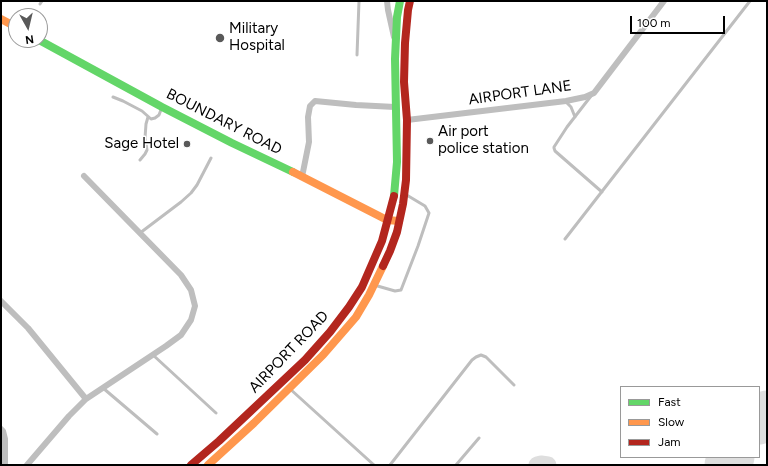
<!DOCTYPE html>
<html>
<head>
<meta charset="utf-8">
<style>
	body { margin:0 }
	#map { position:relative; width:768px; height:466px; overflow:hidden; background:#fff; font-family:Figtree,sans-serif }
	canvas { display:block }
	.frame { position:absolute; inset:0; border:2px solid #000; pointer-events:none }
	.legend { position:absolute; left:620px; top:386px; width:140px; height:72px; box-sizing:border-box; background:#fff; border:1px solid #999; margin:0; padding:5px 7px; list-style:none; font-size:12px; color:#000 }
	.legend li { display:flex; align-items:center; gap:8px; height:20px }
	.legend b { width:20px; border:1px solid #999 }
	.north { position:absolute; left:8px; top:8px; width:40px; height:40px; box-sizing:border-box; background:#fff; border:1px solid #999; border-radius:50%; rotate:172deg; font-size:11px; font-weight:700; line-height:16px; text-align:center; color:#000 }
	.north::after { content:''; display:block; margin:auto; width:14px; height:18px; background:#595959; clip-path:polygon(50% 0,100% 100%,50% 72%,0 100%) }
	.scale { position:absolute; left:630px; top:16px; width:95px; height:18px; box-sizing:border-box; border:2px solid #000; border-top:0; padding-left:5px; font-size:12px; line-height:14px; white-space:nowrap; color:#000; -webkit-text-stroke:3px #fff; paint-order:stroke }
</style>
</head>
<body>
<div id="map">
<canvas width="768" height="466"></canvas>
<div class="frame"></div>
<ul class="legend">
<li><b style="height:5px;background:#63d668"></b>Fast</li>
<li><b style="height:5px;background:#ff974d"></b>Slow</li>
<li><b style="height:5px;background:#b3261e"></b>Jam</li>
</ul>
<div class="north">N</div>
<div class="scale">100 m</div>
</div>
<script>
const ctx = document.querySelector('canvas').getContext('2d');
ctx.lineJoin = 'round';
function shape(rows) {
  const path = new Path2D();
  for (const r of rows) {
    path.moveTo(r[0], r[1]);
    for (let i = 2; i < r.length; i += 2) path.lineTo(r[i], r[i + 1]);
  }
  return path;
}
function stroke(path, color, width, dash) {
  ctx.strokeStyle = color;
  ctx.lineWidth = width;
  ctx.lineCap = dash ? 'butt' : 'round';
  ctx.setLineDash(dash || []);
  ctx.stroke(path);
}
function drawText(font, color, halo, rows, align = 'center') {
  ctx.font = font + ' Figtree,sans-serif';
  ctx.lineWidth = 3;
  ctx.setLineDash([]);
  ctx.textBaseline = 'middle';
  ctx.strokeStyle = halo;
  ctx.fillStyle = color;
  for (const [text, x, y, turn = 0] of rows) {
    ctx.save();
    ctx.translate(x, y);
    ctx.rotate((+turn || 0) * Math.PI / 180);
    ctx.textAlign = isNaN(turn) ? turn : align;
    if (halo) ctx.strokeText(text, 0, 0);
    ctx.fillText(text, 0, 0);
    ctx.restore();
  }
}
stroke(shape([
	[537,465,541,464,548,465]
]), '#dedede', 17);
stroke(shape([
	[759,423,767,412],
	[726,465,733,457]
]), '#dedede', 43);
stroke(shape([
	[40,4,42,1],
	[357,55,359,1],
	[591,96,567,127,554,147,554,148,555,151,602,192],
	[113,97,123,101,142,111,151,119,155,118,159,115,162,107],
	[566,102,571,107,575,117],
	[140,160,145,154,147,150,145,138,146,124,148,117],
	[140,233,181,202,191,193,197,185,211,158],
	[565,239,750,1],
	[374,285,395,291,401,290,418,246,429,213,425,206,405,194],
	[153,355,216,413],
	[103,388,157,434],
	[289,388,374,465],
	[390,465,472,360,476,357,481,355,486,357,514,385],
	[456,465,479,438]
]), '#bebebe', 3);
stroke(shape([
	[387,1,388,10,394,37],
	[407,120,566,101,585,97,594,93,664,1],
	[302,177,309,142,308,117,310,106,315,101,356,105,395,107],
	[1,301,28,328,86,399],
	[1,429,3,431,5,439,5,465],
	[27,465,69,416,86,399,166,346,181,335,191,320,195,306,191,290,181,275,84,176]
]), '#bebebe', 6);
stroke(shape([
	[39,40,162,107,232,143,293,172],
	[394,196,397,162,395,59,397,17,400,1]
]), '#63d668', 8);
stroke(shape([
	[1,19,16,27],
	[293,172,387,220,399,221],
	[208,465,254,423,323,355,356,317,369,295,383,266]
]), '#ff974d', 8);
stroke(shape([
	[383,266,390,251,397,232,403,204,406,180,407,120,404,82,405,43,408,10,410,1],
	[191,465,219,441,305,360,330,332,349,307,362,287,382,241,394,196]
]), '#b3261e', 8);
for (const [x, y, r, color] of [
	[220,38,5,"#595959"],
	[430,141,4,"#595959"],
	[187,144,4,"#595959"]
]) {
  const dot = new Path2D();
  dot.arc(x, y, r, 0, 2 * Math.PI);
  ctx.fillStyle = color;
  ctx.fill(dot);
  stroke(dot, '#fff', 1.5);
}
drawText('15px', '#000', '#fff', [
	["Military",229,29],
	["Hospital",229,46],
	["Air port",438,132],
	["police station",438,149],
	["Sage Hotel",179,144,"right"]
], 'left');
drawText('15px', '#000', '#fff', [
	["AIRPORT LANE",520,93,-8],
	["BOUNDARY ROAD",224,122,27],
	["AIRPORT ROAD",289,352,-46]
]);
</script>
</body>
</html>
